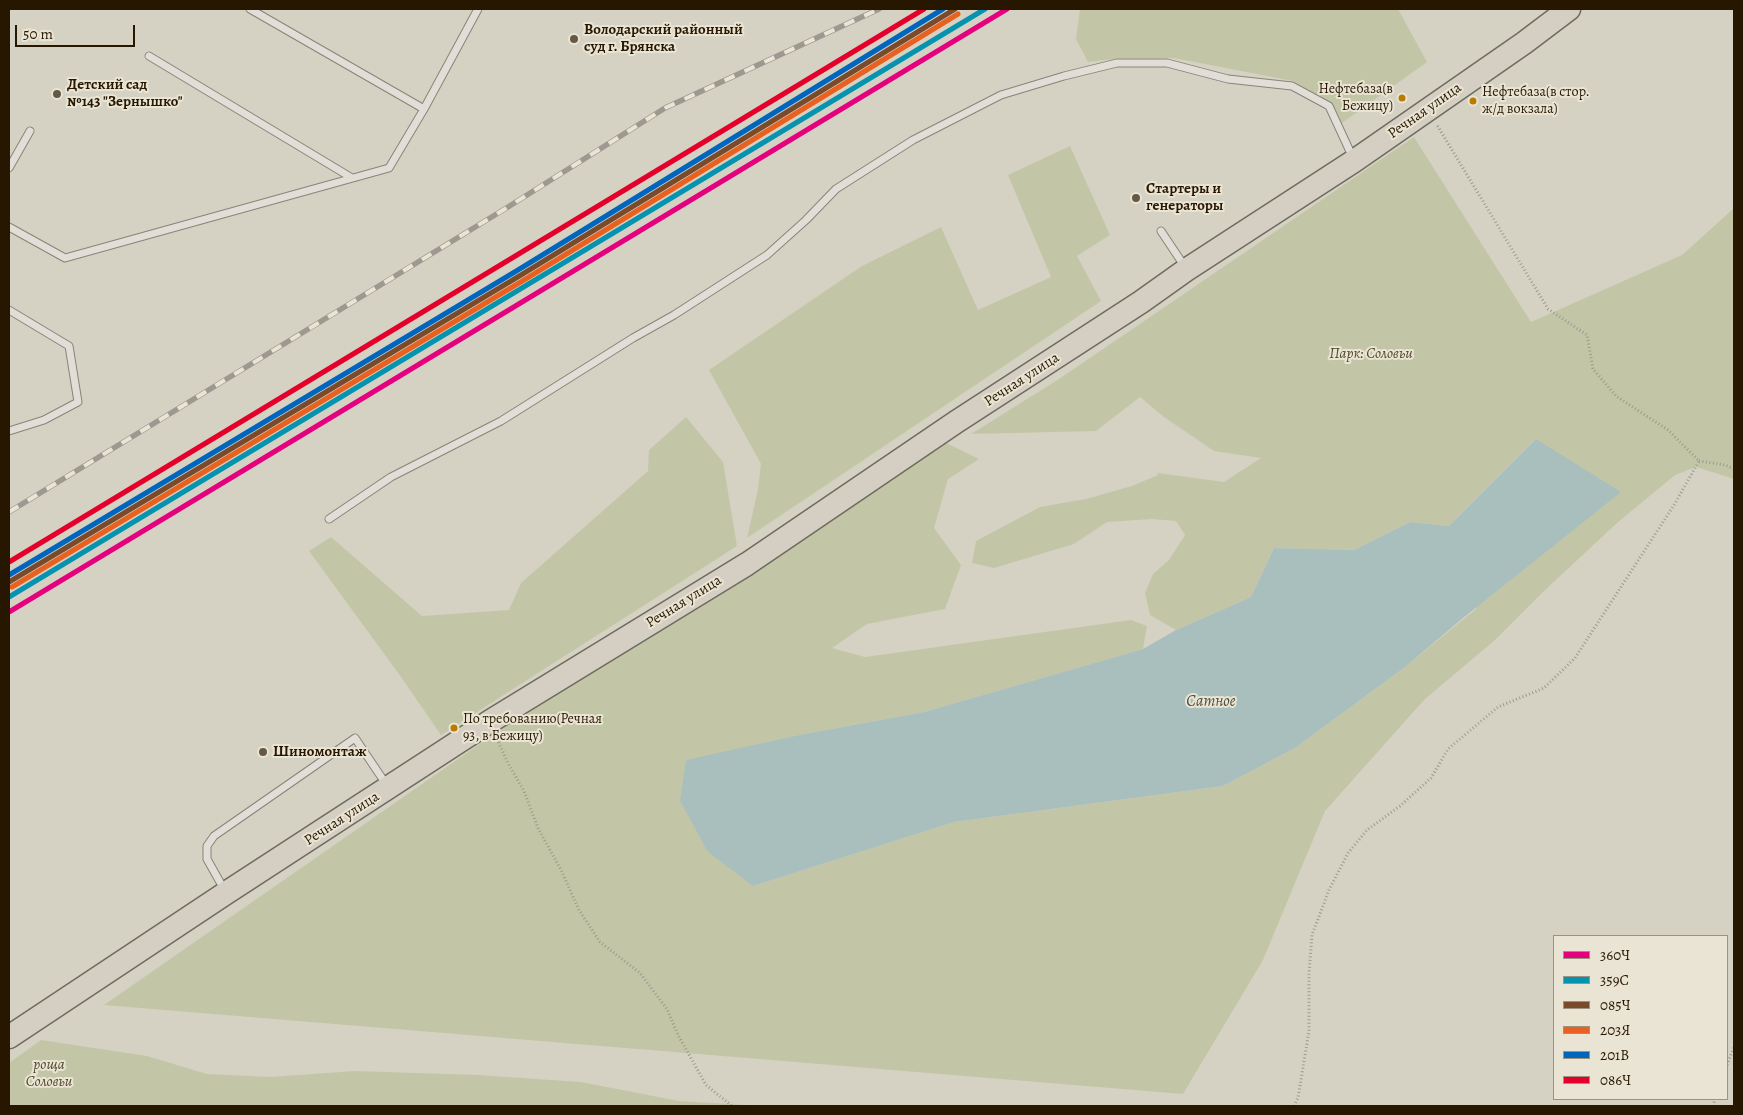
<!DOCTYPE html>
<html>
<head>
<meta charset="utf-8">
<style>
	body { margin:0 }
	#map { position:relative; width:1743px; height:1115px; overflow:hidden; background:#d5d2c4; font-family:Alegreya,serif }
	canvas { display:block }
	.frame { position:absolute; inset:0; border:10px solid #281700; pointer-events:none }
	.legend { position:absolute; left:1553px; top:935px; width:175px; height:165px; box-sizing:border-box; background:#e9e4d3; border:1px solid #9c927f; margin:0; padding:6px 9px; list-style:none; font-size:15px; color:#281700 }
	.legend li { display:flex; align-items:center; gap:10px; height:25px }
	.legend b { width:25px; border:1px solid #9c927f }
	.scale { position:absolute; left:15px; top:25px; width:120px; height:22px; box-sizing:border-box; border:2px solid #281700; border-top:0; padding-left:6px; font-size:15px; line-height:18px; white-space:nowrap; color:#281700; -webkit-text-stroke:4px #e9e4d3; paint-order:stroke }
</style>
</head>
<body>
<div id="map">
<canvas width="1743" height="1115"></canvas>
<div class="frame"></div>
<ul class="legend">
<li><b style="height:6px;background:#e5007d"></b>360Ч</li>
<li><b style="height:6px;background:#0693af"></b>359С</li>
<li><b style="height:6px;background:#7a4b2a"></b>085Ч</li>
<li><b style="height:6px;background:#e86120"></b>203Я</li>
<li><b style="height:6px;background:#0065bd"></b>201В</li>
<li><b style="height:6px;background:#e4002b"></b>086Ч</li>
</ul>
<div class="scale">50 m</div>
</div>
<script>
const ctx = document.querySelector('canvas').getContext('2d');
ctx.lineJoin = 'round';
function paint(path, color) {
  ctx.fillStyle = color;
  ctx.fill(path, 'evenodd');
}
function shape(rows) {
  const path = new Path2D();
  for (const r of rows) {
    path.moveTo(r[0], r[1]);
    for (let i = 2; i < r.length; i += 2) path.lineTo(r[i], r[i + 1]);
  }
  return path;
}
function stroke(path, color, width, dash) {
  ctx.strokeStyle = color;
  ctx.lineWidth = width;
  ctx.lineCap = dash ? 'butt' : 'round';
  ctx.setLineDash(dash || []);
  ctx.stroke(path);
}
function drawText(font, color, halo, rows, align = 'center') {
  ctx.font = font + ' Alegreya,serif';
  ctx.lineWidth = 4;
  ctx.setLineDash([]);
  ctx.textBaseline = 'middle';
  ctx.strokeStyle = halo;
  ctx.fillStyle = color;
  for (const [text, x, y, turn = 0] of rows) {
    ctx.save();
    ctx.translate(x, y);
    ctx.rotate((+turn || 0) * Math.PI / 180);
    ctx.textAlign = isNaN(turn) ? turn : align;
    if (halo) ctx.strokeText(text, 0, 0);
    ctx.fillText(text, 0, 0);
    ctx.restore();
  }
}
paint(shape([
	[1080,9,1398,9,1427,62,1342,123,1332,104,1293,81,1174,58,1123,58,1088,62,1076,39],
	[1414,137,1531,322,1682,255,1734,208,1734,479,1696,467,1675,475,1617,523,1544,591,1495,640,1424,700,1325,811,1263,960,1183,1094,104,1005,494,734,940,440,979,459,948,479,934,528,961,565,945,609,867,624,832,648,865,657,1131,620,1147,626,1143,649,924,712,799,735,760,744,753,886,954,822,1223,786,1295,748,1405,667,1476,609,1536,439,1449,526,1410,522,1354,550,1274,548,1251,597,1176,630,1150,615,1145,593,1153,574,1169,560,1185,535,1176,521,1152,519,1107,522,1074,544,994,568,972,563,976,541,1040,507,1086,499,1132,486,1158,475,1158,473,1224,482,1261,458,1214,451,1164,417,1140,397,1096,431,971,434,1059,379],
	[1070,146,1110,235,1077,256,1101,301,747,538,758,489,761,464,709,370,862,266,941,227,978,310,1051,277,1008,175],
	[686,417,723,462,737,546,441,735,401,677,309,551,331,537,422,616,509,610,521,583,648,471,649,450],
	[41,1040,147,1056,207,1074,271,1077,355,1071,478,1075,581,1082,679,1101,765,1106,9,1106,9,1063]
]), '#c3c6a6');
paint(shape([
	[1536,439,1621,492,1463,618,1405,667,1295,748,1223,786,954,822,753,886,708,852,680,801,686,760,799,735,924,712,1143,649,1176,630,1251,597,1274,548,1354,550,1410,522,1449,526]
]), '#a9bfbd');
const service = shape([
	[250,9,424,109],
	[149,56,352,178],
	[9,168,30,131],
	[9,227,65,258,389,168,424,109,478,9],
	[1161,231,1185,267],
	[9,310,69,346,78,402,44,420,9,431],
	[329,519,391,477,501,421,633,338,674,315,767,255,806,220,836,189,913,140,1001,95,1064,76,1117,63,1167,63,1228,79,1292,86,1329,106,1353,158],
	[225,891,207,859,207,846,214,836,355,738,386,784]
]);
const primary = shape([
	[9,1037,226,893,489,722,747,564,956,422,1141,302,1186,270,1354,161,1524,43,1569,9]
]);
stroke(service, '#888479', 9);
stroke(primary, '#6f6a5f', 25);
stroke(shape([
	[1699,461,1725,465,1734,469],
	[497,739,508,763,524,791,538,828,561,870,579,910,600,942,640,973,667,1009,678,1035,706,1085,732,1106],
	[1727,1065,1734,1047],
	[1294,1106,1298,1098,1309,1031,1309,974,1312,935,1329,890,1348,853,1367,830,1400,806,1431,778,1448,749,1498,707,1544,688,1575,658,1674,505,1699,461,1668,430,1616,396,1593,369,1587,335,1548,309,1437,125],
	[1713,1106,1715,1099]
]), '#9d9991', 3, [1, 2.5]);
stroke(service, '#e0ded7', 7);
stroke(primary, '#d4cfc2', 22);
const rail = shape([
	[9,512,508,207,665,108,879,9]
]);
stroke(rail, '#9d9991', 5.5);
stroke(rail, '#e9e4d3', 4, [11]);
stroke(shape([
	[9,612,1007,9]
]), '#e5007d', 5);
stroke(shape([
	[9,597,985,9]
]), '#0693af', 5);
stroke(shape([
	[9,582,521,275,955,9]
]), '#7a4b2a', 5);
stroke(shape([
	[12,587,524,280,958,14]
]), '#e86120', 5);
stroke(shape([
	[9,575,518,270,943,9]
]), '#0065bd', 5);
stroke(shape([
	[9,562,924,9]
]), '#e4002b', 5);
for (const [x, y, r, color] of [
	[574,39,5,"#655845"],
	[57,94,5,"#655845"],
	[1402,98,4.5,"#b97b00"],
	[1473,101,4.5,"#b97b00"],
	[1136,198,5,"#655845"],
	[454,728,4.5,"#b97b00"],
	[263,752,5,"#655845"]
]) {
  const dot = new Path2D();
  dot.arc(x, y, r, 0, 2 * Math.PI);
  ctx.fillStyle = color;
  ctx.fill(dot);
  stroke(dot, '#e9e4d3', 2);
}
drawText('14px', '#281700', '#e9e4d3', [
	["Нефтебаза(в",1393,90,"right"],
	["Бежицу)",1393,107,"right"],
	["Нефтебаза(в стор.",1482,93],
	["ж/д вокзала)",1482,110],
	["По требованию(Речная",463,720],
	["93, в Бежицу)",463,737]
], 'left');
drawText('bold 15px', '#281700', '#e9e4d3', [
	["Володарский районный",584,30],
	["суд г. Брянска",584,47],
	["Детский сад",67,85],
	["№143 \"Зернышко\"",67,102],
	["Стартеры и",1146,189],
	["генераторы",1146,206],
	["Шиномонтаж",273,752]
], 'left');
drawText('15px', '#281700', '#e9e4d3', [
	["Речная улица",1425,111,-35],
	["Речная улица",1022,380,-33],
	["Речная улица",684,602,-32],
	["Речная улица",342,819,-33]
]);
drawText('italic 15px', '#52492b', '#e9e4d3', [
	["Парк: Соловьи",1371,354],
	["роща",49,1065],
	["Соловьи",49,1082]
]);
drawText('italic 16px', '#4e4f41', '#e9e4d3', [
	["Сатное",1211,702]
]);
</script>
</body>
</html>
